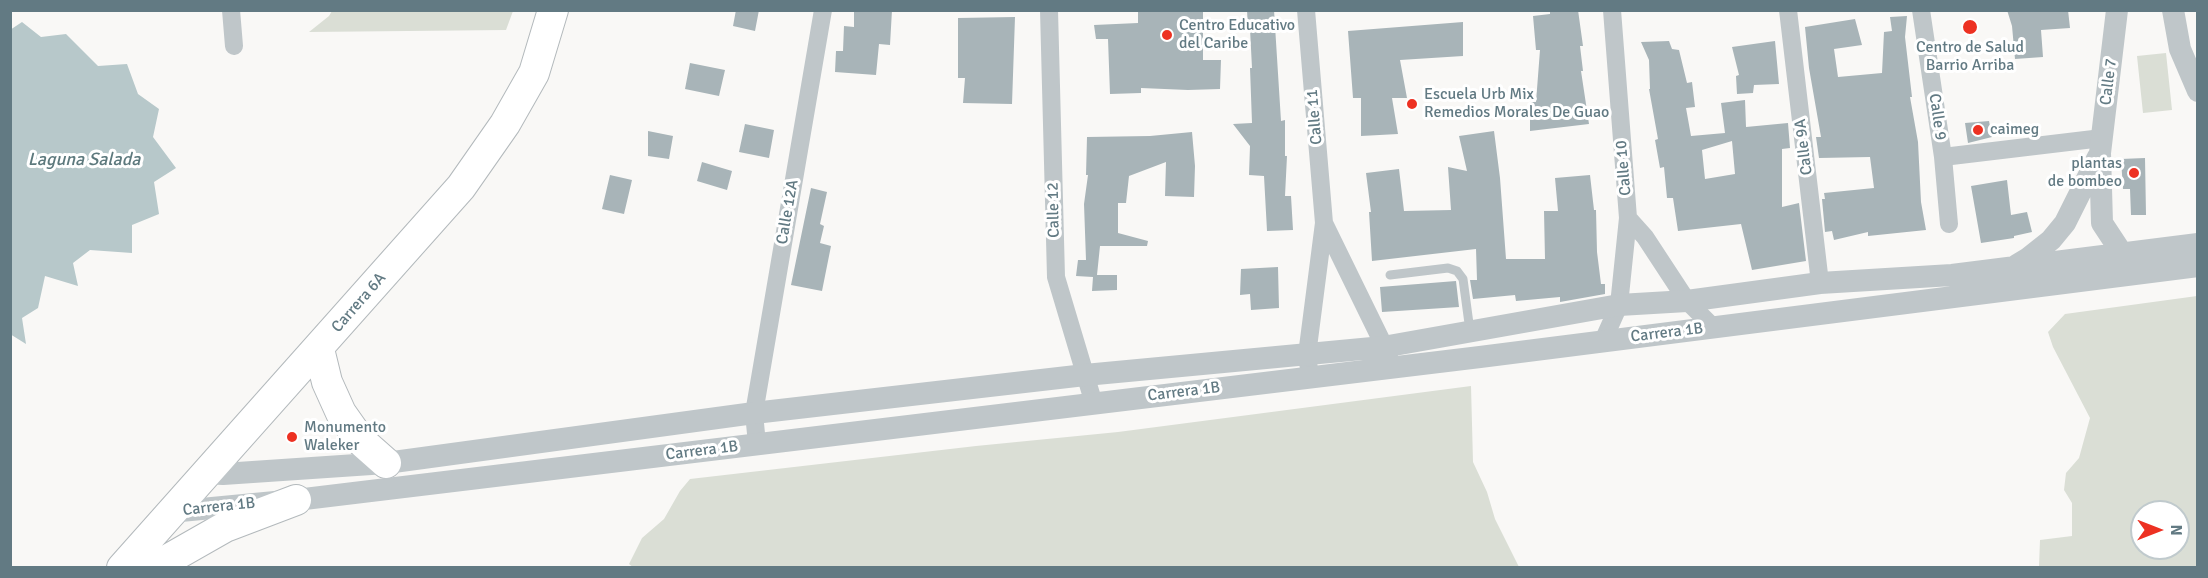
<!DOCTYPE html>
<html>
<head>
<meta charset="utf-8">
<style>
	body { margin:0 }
	#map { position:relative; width:2208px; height:578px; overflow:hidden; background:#f9f8f6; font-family:Signika,sans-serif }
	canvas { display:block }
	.frame { position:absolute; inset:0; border:12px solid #627a83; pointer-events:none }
	.north { position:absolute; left:2130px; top:500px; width:60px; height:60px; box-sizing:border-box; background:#fff; border:2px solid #c0cacd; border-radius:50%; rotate:90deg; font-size:16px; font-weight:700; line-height:24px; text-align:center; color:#627a83 }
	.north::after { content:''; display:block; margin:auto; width:21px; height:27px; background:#ed3122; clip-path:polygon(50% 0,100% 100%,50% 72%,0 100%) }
</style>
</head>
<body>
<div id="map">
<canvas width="2208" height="578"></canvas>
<div class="frame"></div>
<div class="north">N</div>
</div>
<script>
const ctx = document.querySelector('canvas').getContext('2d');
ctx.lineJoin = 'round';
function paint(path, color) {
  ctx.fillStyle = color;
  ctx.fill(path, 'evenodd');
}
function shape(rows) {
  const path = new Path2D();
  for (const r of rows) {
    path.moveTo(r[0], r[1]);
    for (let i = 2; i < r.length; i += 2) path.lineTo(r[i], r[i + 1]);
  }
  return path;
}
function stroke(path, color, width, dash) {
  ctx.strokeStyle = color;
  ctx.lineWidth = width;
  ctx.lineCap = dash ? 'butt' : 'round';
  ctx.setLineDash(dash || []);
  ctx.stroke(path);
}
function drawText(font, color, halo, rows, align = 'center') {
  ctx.font = font + ' Signika,sans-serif';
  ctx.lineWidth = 6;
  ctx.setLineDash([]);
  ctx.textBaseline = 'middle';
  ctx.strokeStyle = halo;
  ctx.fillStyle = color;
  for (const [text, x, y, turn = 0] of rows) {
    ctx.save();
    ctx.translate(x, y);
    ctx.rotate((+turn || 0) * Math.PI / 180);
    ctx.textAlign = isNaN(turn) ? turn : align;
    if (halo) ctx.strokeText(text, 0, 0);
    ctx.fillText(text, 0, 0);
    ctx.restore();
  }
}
paint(shape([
	[332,11,332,10,513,11,506,30,309,32,329,16],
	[2166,53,2172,110,2143,113,2137,56],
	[2197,296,2197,567,2039,567,2040,540,2072,536,2072,503,2064,490,2066,473,2079,458,2090,418,2053,347,2048,332,2065,314],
	[2142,512,2178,512,2178,548,2142,548],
	[1471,386,1473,462,1487,492,1495,519,1519,567,634,568,629,564,642,538,664,519,680,491,690,479,976,446,1118,432]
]), '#daded5');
paint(shape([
	[22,22,41,37,66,34,98,66,127,64,138,94,159,109,153,137,176,168,154,182,159,214,132,225,132,253,90,250,73,263,78,286,45,276,38,308,22,318,26,344,10,334,10,30]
]), '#b7c8ca');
paint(shape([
	[736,10,759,10,755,31,733,26],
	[854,10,892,10,890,45,879,44,876,75,835,72,836,51,843,51,844,26,854,27],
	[1203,10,1203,60,1221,60,1220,89,1188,90,1141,88,1141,93,1110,94,1108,39,1096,39,1094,25,1138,23,1138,11],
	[1247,10,1274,10,1281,121,1285,120,1285,156,1287,156,1285,196,1291,196,1293,230,1267,231,1264,176,1249,175,1250,146,1233,124,1252,123,1250,68,1252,68,1250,29,1248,29],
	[1550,10,1578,10,1583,46,1580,46,1583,71,1581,71,1589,124,1530,131,1530,102,1536,102,1540,50,1536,50,1533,16,1550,14],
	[2007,10,2068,10,2070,28,2041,30,2043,57,2015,59,2012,26],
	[1907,16,1905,37,1912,97,1910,97,1918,142,1921,202,1926,230,1868,236,1868,232,1834,240,1832,231,1825,232,1822,199,1825,199,1824,193,1874,188,1870,157,1819,158,1816,137,1821,137,1809,68,1805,27,1855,19,1862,45,1834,49,1838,77,1882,73,1884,32,1892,31,1890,17],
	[1015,17,1012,104,963,103,965,78,958,78,958,18],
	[1463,22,1463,56,1400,60,1407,98,1392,98,1398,134,1361,136,1361,98,1353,98,1348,31],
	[1669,41,1672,49,1679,50,1687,83,1692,82,1695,107,1686,108,1691,136,1725,133,1721,103,1745,100,1746,127,1788,123,1790,148,1782,149,1782,207,1799,203,1806,261,1752,270,1741,224,1678,231,1673,198,1667,198,1664,167,1660,168,1655,140,1658,139,1649,89,1650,89,1649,60,1641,42],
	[1732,141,1735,174,1705,179,1702,150],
	[1775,41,1779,84,1754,85,1753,93,1737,94,1736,76,1739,75,1732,47],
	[690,63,725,70,719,96,685,89],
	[1989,121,1992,137,1968,143,1965,123],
	[745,124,774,130,769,158,739,152],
	[648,131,673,136,669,159,648,156],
	[1494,131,1500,178,1506,259,1545,259,1544,211,1558,211,1555,178,1590,175,1594,210,1596,210,1597,252,1601,284,1605,284,1605,294,1560,302,1560,297,1516,301,1515,295,1473,299,1470,280,1477,280,1476,249,1372,261,1369,212,1371,212,1366,173,1399,169,1404,211,1451,210,1448,167,1467,171,1459,136],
	[1192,132,1195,166,1194,197,1165,196,1166,162,1129,176,1126,203,1118,203,1118,233,1148,241,1147,246,1100,246,1097,275,1117,275,1117,290,1092,291,1093,277,1076,276,1078,260,1086,260,1084,204,1088,175,1086,175,1087,137,1150,136],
	[2145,158,2146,215,2131,215,2130,189,2123,189,2121,159],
	[702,162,732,171,727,190,697,181],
	[610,175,632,180,624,214,602,209],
	[2007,180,2011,215,2027,212,2032,232,2014,236,2014,238,1981,243,1971,186],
	[811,188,827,192,820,224,824,226,820,243,831,246,822,291,791,285],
	[1278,267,1279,308,1251,310,1250,294,1240,295,1241,269],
	[1456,281,1459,307,1382,312,1380,287]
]), '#a8b4b8');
const trunk = shape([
	[319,349,327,382,341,413,360,440,386,463],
	[122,568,461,187,505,124,534,73,553,10],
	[153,568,225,527,296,500]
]);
stroke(trunk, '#b3b9bc', 32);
stroke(shape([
	[1390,275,1448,268,1457,271,1463,279,1470,331]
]), '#bfc6c9', 9);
stroke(shape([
	[231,10,234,46],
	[1049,10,1056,277,1094,404],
	[1306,10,1324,223,1307,355,1310,376],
	[1788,10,1820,283],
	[1921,10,1943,157,1949,224],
	[1943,157,2102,138],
	[1628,218,1645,237,1687,301,1713,327],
	[1324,223,1389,356],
	[1603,341,1619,305,1628,218,1612,10],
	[757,444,754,413,823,10]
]), '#bfc6c9', 18);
stroke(shape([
	[2117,10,2100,153,2102,223,2129,264],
	[2173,10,2180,49,2198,91],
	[2017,265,2027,259,2051,240,2065,223,2098,157],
	[205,473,223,474,386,463,754,413,1085,375,1383,347,1619,305,1687,301,1820,283,1952,275,2198,244],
	[170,512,296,500,1480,357,2198,266]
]), '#bfc6c9', 22);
stroke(trunk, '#fff', 30);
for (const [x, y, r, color] of [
	[1970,27,8,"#ed3122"],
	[1167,35,6,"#ed3122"],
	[1412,104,6,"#ed3122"],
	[1978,130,6,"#ed3122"],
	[2134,173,6,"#ed3122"],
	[292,437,6,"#ed3122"]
]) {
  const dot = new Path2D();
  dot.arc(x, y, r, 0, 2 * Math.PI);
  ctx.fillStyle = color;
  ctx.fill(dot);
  stroke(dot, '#fff', 2);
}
drawText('16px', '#627a83', '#fff', [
	["Centro Educativo",1179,26],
	["del Caribe",1179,44],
	["Centro de Salud",1970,48,"center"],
	["Barrio Arriba",1970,66,"center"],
	["Escuela Urb Mix",1424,95],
	["Remedios Morales De Guao",1424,113],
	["caimeg",1990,130],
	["plantas",2122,164,"right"],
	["de bombeo",2122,182,"right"],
	["Monumento",304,428],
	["Waleker",304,446]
], 'left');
drawText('16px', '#627a83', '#fff', [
	["Calle 7",2109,82,-83],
	["Calle 11",1315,117,-95],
	["Calle 9",1937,117,82],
	["Calle 9A",1804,147,-97],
	["Calle 10",1624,168,-95],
	["Calle 12",1054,210,-91],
	["Calle 12A",788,212,-80],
	["Carrera 6A",359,303,-49],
	["Carrera 1B",1667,333,-7],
	["Carrera 1B",1184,392,-7],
	["Carrera 1B",702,451,-7],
	["Carrera 1B",219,507,-6]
]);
drawText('italic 18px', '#5d797d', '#fff', [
	["Laguna Salada",84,160]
]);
</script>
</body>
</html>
